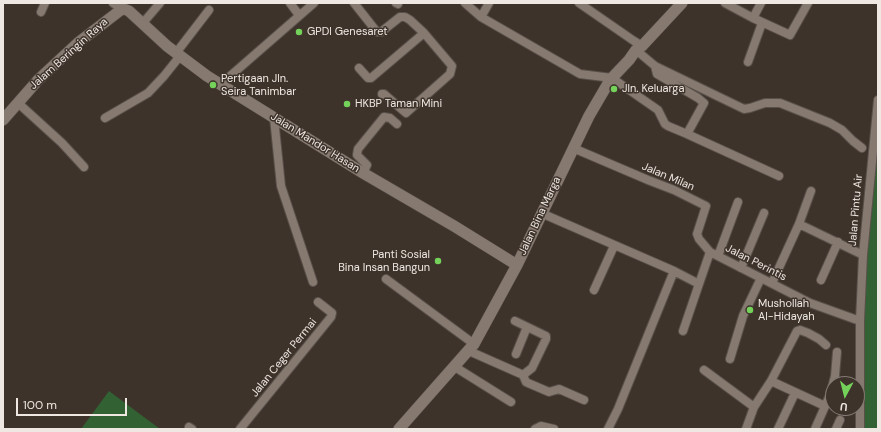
<!DOCTYPE html>
<html>
<head>
<meta charset="utf-8">
<style>
	body { margin:0 }
	#map { position:relative; width:881px; height:432px; overflow:hidden; background:#3e332b; font-family:"DM Sans",sans-serif }
	canvas { display:block }
	.frame { position:absolute; inset:0; border:4px solid #eee7e2; pointer-events:none }
	.north { position:absolute; left:825px; top:376px; width:40px; height:40px; box-sizing:border-box; background:#3e332b; border:1px solid #847b74; border-radius:50%; rotate:187deg; font-size:11px; font-weight:700; line-height:16px; text-align:center; color:#eee7e2 }
	.north::after { content:''; display:block; margin:auto; width:14px; height:18px; background:#74d25b; clip-path:polygon(50% 0,100% 100%,50% 72%,0 100%) }
	.scale { position:absolute; left:16px; top:398px; width:111px; height:18px; box-sizing:border-box; border:2px solid #eee7e2; border-top:0; padding-left:5px; font-size:12px; line-height:14px; white-space:nowrap; color:#eee7e2; -webkit-text-stroke:3px #3e332b; paint-order:stroke }
</style>
</head>
<body>
<div id="map">
<canvas width="881" height="432"></canvas>
<div class="frame"></div>
<div class="north">U</div>
<div class="scale">100 m</div>
</div>
<script>
const ctx = document.querySelector('canvas').getContext('2d');
ctx.lineJoin = 'round';
function paint(path, color) {
  ctx.fillStyle = color;
  ctx.fill(path, 'evenodd');
}
function shape(rows) {
  const path = new Path2D();
  for (const r of rows) {
    path.moveTo(r[0], r[1]);
    for (let i = 2; i < r.length; i += 2) path.lineTo(r[i], r[i + 1]);
  }
  return path;
}
function stroke(path, color, width, dash) {
  ctx.strokeStyle = color;
  ctx.lineWidth = width;
  ctx.lineCap = dash ? 'butt' : 'round';
  ctx.setLineDash(dash || []);
  ctx.stroke(path);
}
function drawText(font, color, halo, rows, align = 'center') {
  ctx.font = font + ' "DM Sans",sans-serif';
  ctx.lineWidth = 3;
  ctx.setLineDash([]);
  ctx.textBaseline = 'middle';
  ctx.strokeStyle = halo;
  ctx.fillStyle = color;
  for (const [text, x, y, turn = 0] of rows) {
    ctx.save();
    ctx.translate(x, y);
    ctx.rotate((+turn || 0) * Math.PI / 180);
    ctx.textAlign = isNaN(turn) ? turn : align;
    if (halo) ctx.strokeText(text, 0, 0);
    ctx.fillText(text, 0, 0);
    ctx.restore();
  }
}
paint(shape([
	[878,100,878,429,860,429,860,332],
	[109,391,160,429,81,429]
]), '#326134');
const minor = shape([
	[113,3,122,9],
	[290,3,299,15],
	[354,3,377,32,381,32,400,17,405,17,410,20,424,33,452,66,450,74,406,113,384,94,382,94],
	[396,3,398,4],
	[465,3,481,17,580,74,612,78,658,110,665,124,668,126,687,134],
	[579,3,634,41,642,46],
	[725,3,753,18,790,35,808,3],
	[41,12,45,3],
	[481,17,489,3],
	[753,18,761,3],
	[142,24,160,3],
	[636,50,655,66,744,109,750,108,765,103,780,103,830,123,842,130,853,141,862,148],
	[176,53,209,10],
	[748,62,762,23],
	[655,66,657,74,698,98,704,103,687,134,779,176],
	[359,68,368,78,371,78,424,33],
	[221,84,314,3],
	[18,103,62,143,84,167],
	[105,118,148,93,164,76,180,56],
	[274,118,281,186,313,282],
	[573,148,648,180,674,190,706,206,697,234,699,239,710,252],
	[363,173,367,165,357,155,358,149,384,117,390,118,397,124],
	[541,213,674,271,699,284,710,252,810,303,860,321,860,429],
	[799,224,863,255],
	[718,256,738,202],
	[741,268,764,213],
	[386,279,474,344],
	[821,280,838,242],
	[772,283,799,224,811,191],
	[594,290,614,246],
	[515,321,546,336,546,339,532,368,523,375],
	[860,321,863,255,878,100],
	[683,331,699,284],
	[469,351,521,374,523,375,526,382,528,383,549,392,559,389,584,400],
	[516,354,527,327],
	[730,359,743,316,761,278],
	[455,367,511,402],
	[704,370,754,407],
	[771,381,825,406],
	[189,427,192,429],
	[240,429,331,317,332,313,318,302],
	[535,429,541,426,554,429],
	[608,429,618,409,674,271],
	[746,429,754,407,771,381,797,331,800,330,808,333,819,339,826,345],
	[778,429,795,393],
	[815,429,830,395,835,376,837,352],
	[836,429,840,420]
]);
const tertiary = shape([
	[3,120,38,80,79,42,122,9,124,9,129,11,167,46,207,76,363,173,454,226,517,265],
	[399,429,474,344,517,265,589,116,610,80,629,60,636,50,642,46,682,3]
]);
stroke(minor, '#59504a', 10);
stroke(tertiary, '#59504a', 12);
stroke(minor, '#857970', 8);
stroke(tertiary, '#857970', 11);
for (const [x, y, r, color] of [
	[299,32,4,"#74d25b"],
	[213,85,4,"#74d25b"],
	[614,89,4,"#74d25b"],
	[347,104,4,"#74d25b"],
	[438,261,4,"#74d25b"],
	[750,310,4,"#74d25b"]
]) {
  const dot = new Path2D();
  dot.arc(x, y, r, 0, 2 * Math.PI);
  ctx.fillStyle = color;
  ctx.fill(dot);
  stroke(dot, '#3e332b', 1.5);
}
drawText('11px', '#eee7e2', '#3e332b', [
	["GPDI Genesaret",307,32],
	["Pertigaan Jln.",221,79],
	["Seira Tanimbar",221,92],
	["Jln. Keluarga",622,89],
	["HKBP Taman Mini",355,104],
	["Panti Sosial",430,255,"right"],
	["Bina Insan Bangun",430,268,"right"],
	["Mushollah",758,304],
	["Al-Hidayah",758,317]
], 'left');
drawText('11px', '#eee7e2', '#3e332b', [
	["Jalam Beringin Raya",69,54,-42],
	["Jalan Mandor Hasan",315,143,32],
	["Jalan Milan",668,177,23],
	["Jalan Pintu Air",856,210,-85],
	["Jalan Bina Marga",540,216,-65],
	["Jalan Perintis",756,263,27],
	["Jalan Ceger Permai",284,358,-51]
]);
</script>
</body>
</html>
